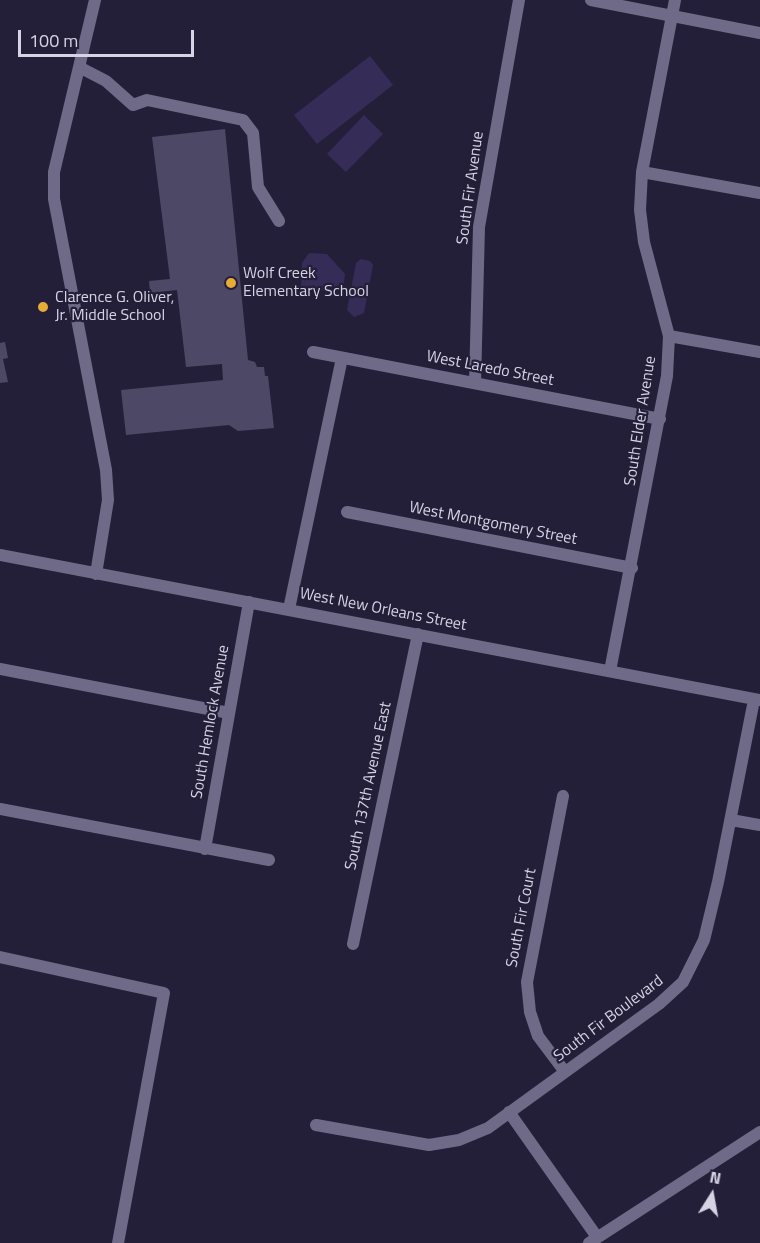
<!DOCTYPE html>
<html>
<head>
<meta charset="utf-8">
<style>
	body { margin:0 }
	#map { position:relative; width:760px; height:1243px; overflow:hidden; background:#241f39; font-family:"Titillium Web",sans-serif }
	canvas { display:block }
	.north { position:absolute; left:682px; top:1165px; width:60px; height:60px; -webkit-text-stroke:4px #241f39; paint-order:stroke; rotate:11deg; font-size:16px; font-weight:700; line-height:24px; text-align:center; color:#d5d3e4 }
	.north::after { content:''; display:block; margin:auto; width:21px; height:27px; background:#d5d3e4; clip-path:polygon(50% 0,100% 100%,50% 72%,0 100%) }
	.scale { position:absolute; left:18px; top:30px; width:176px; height:27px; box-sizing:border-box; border:3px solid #d5d3e4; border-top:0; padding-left:8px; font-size:18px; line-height:21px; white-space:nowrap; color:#d5d3e4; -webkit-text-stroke:4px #241f39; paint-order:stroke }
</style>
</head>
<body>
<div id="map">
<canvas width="760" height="1243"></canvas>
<div class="north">N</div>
<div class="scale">100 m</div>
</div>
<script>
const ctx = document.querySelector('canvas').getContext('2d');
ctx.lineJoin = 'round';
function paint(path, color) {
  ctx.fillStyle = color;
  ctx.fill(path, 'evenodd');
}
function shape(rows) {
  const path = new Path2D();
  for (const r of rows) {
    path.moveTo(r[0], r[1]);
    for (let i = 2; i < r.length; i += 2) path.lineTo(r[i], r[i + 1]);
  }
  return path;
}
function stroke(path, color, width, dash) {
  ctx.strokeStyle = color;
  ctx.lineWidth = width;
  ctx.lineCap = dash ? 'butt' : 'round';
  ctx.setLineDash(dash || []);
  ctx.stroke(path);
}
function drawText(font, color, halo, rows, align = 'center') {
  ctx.font = font + ' "Titillium Web",sans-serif';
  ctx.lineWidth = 4.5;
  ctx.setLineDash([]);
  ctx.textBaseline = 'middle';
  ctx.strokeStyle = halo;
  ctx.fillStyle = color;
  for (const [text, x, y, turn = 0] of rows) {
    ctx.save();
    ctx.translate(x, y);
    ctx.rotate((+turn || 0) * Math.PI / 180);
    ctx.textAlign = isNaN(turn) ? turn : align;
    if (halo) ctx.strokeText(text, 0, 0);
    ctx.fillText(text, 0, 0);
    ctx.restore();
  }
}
paint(shape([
	[370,56,393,85,317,144,294,115],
	[364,115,383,134,346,172,327,154],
	[309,253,327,254,345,274,343,291,301,290,302,263],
	[361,259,370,261,373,265,364,313,354,317,347,310,356,263]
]), '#352d57');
paint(shape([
	[225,129,248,360,255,362,257,367,264,367,265,376,268,376,274,428,238,431,229,425,126,435,121,390,223,380,222,364,186,367,177,290,150,293,149,281,170,279,152,137],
	[5,342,8,358,3,359,8,382,0,383,0,343]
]), '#4c4865');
stroke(shape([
	[95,0,54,172,54,199,106,470,108,500,96,574],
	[591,0,760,33],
	[79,67,106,81,133,105,147,100,243,120,253,133,258,187,279,221],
	[642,172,760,193],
	[669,336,760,352],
	[313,352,660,419],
	[475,383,479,227,519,0],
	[347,512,632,568],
	[0,555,760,700],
	[289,609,342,358],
	[0,669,229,713],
	[610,671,667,376,669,336,644,242,640,210,642,172,675,0],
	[563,796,527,982,530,1012,538,1036,565,1072],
	[0,809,269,860],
	[731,820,760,825],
	[205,849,249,602],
	[353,944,418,634],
	[0,957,164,993,118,1243],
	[509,1112,597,1237],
	[316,1125,429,1145,459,1140,488,1128,659,1004,683,982,704,940,718,882,754,700],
	[589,1243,760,1132]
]), '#6e6a88', 12);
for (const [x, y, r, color] of [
	[231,283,6,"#e6ac36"],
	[43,307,6,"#e6ac36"]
]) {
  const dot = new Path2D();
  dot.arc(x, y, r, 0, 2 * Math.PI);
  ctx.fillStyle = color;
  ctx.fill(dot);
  stroke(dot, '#241f39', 2);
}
drawText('16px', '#d5d3e4', '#241f39', [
	["South Fir Avenue",471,188,-82],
	["West Laredo Street",490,369,11],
	["South Elder Avenue",641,421,-81],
	["West Montgomery Street",493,524,11],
	["West New Orleans Street",383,610,11],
	["South Hemlock Avenue",211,722,-80],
	["South 137th Avenue East",369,786,-78],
	["South Fir Court",522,918,-79],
	["South Fir Boulevard",609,1019,-37]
]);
drawText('16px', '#d5d3e4', '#241f39', [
	["Wolf Creek",243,274],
	["Elementary School",243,292],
	["Clarence G. Oliver,",55,298],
	["Jr. Middle School",55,316]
], 'left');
</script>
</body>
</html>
